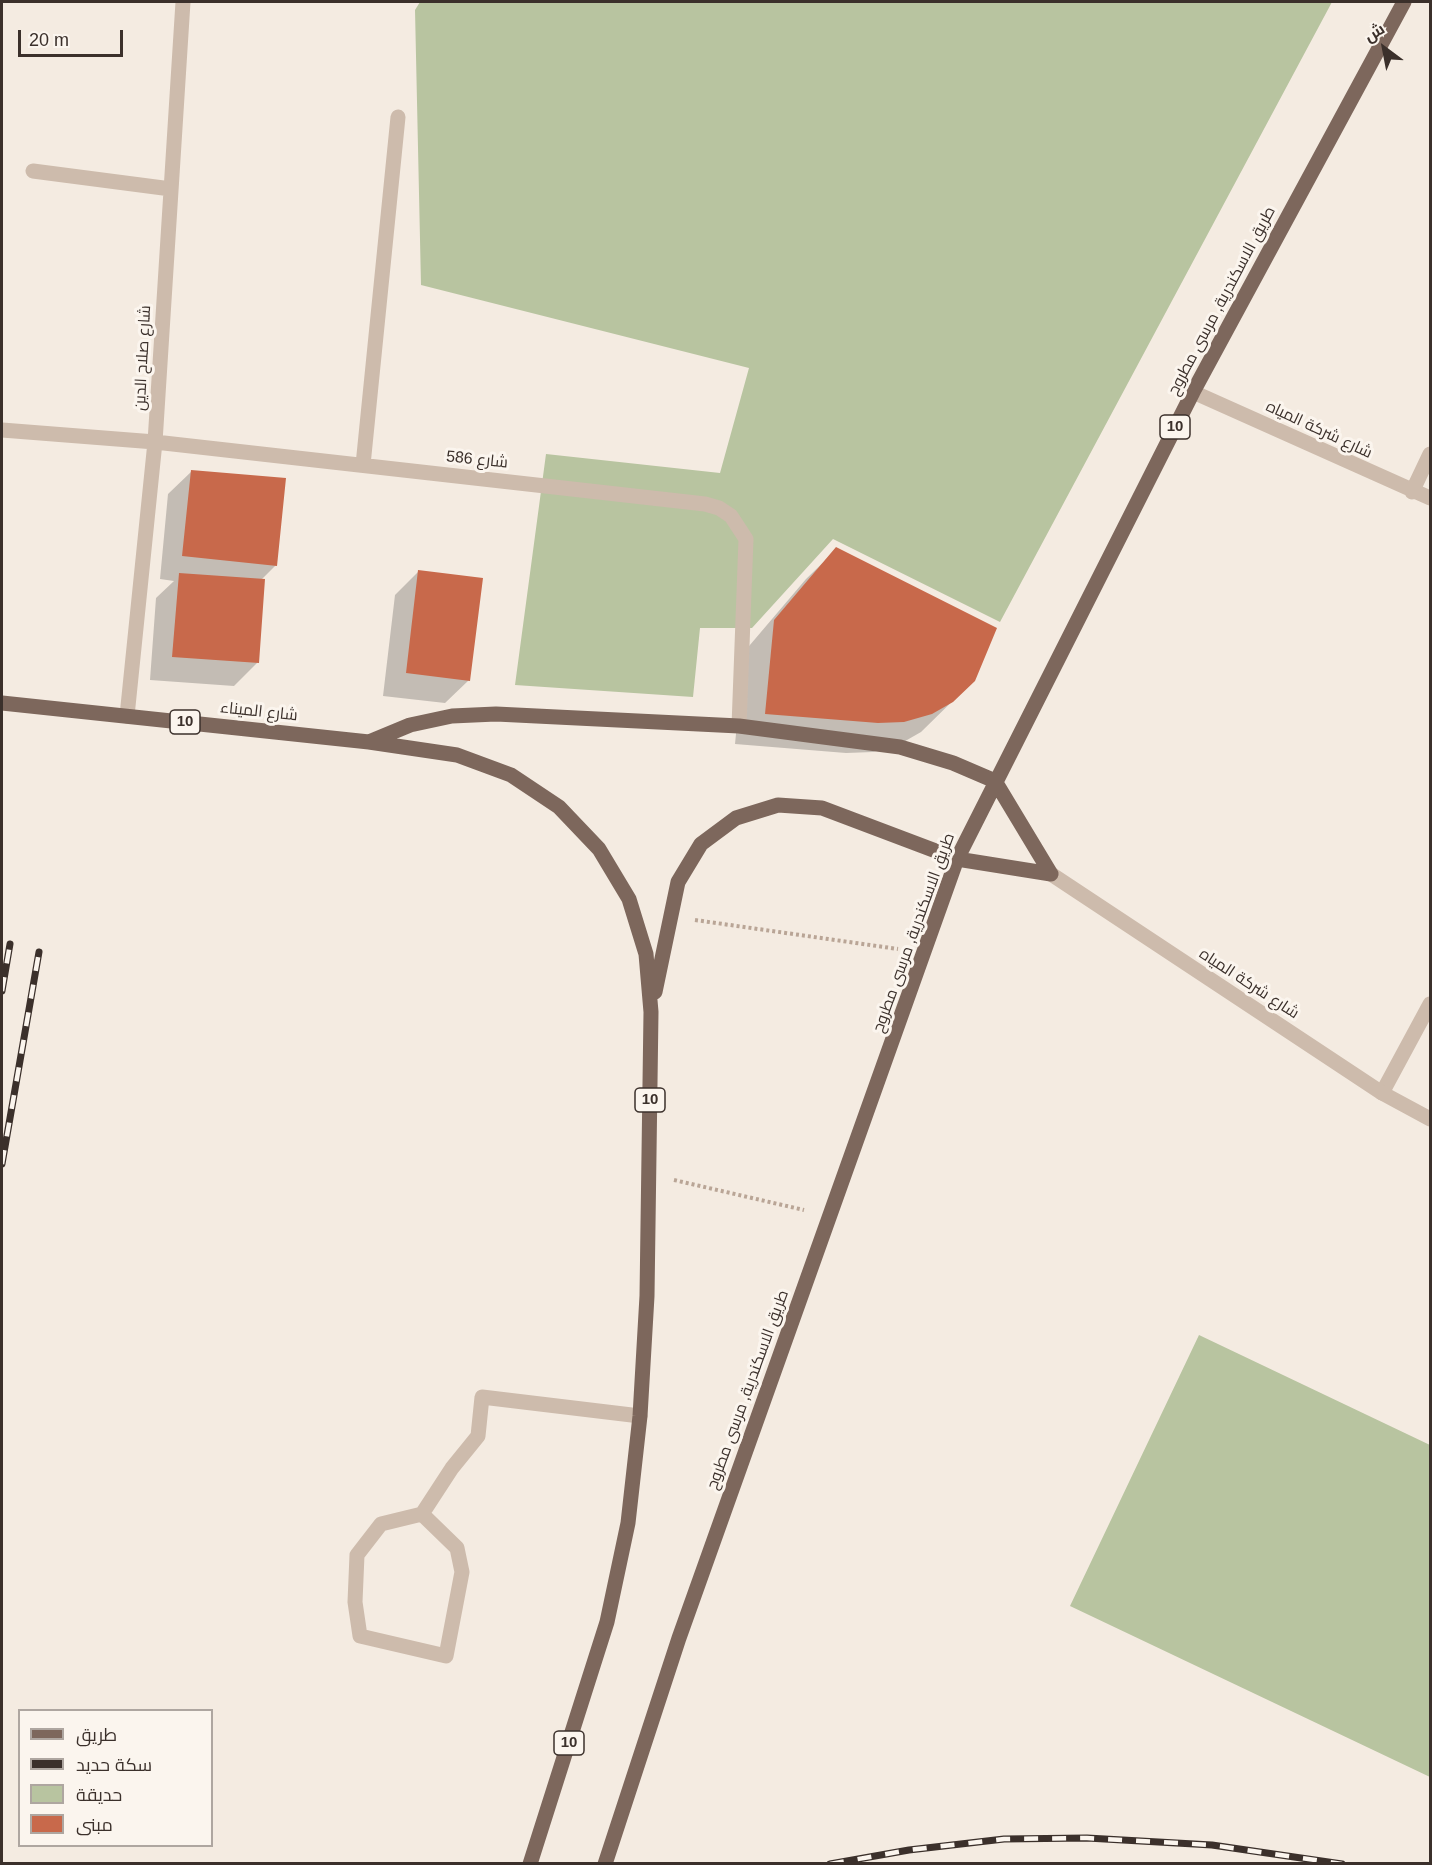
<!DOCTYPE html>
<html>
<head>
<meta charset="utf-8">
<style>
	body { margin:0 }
	#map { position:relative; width:1432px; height:1865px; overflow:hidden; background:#f4ebe1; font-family:Arial,Cairo,sans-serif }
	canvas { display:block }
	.frame { position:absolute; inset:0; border:3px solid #3b302b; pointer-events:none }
	.legend { position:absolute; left:18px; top:1709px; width:195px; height:138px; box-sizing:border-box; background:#fbf5ee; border:2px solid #aea6a0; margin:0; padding:8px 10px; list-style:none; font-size:18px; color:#3b302b }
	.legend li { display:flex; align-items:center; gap:12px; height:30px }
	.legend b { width:30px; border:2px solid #aea6a0 }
	.north { position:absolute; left:1354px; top:18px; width:60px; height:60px; -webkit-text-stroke:4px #fbf5ee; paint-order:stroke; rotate:328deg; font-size:16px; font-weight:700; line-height:24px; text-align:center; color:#3b302b }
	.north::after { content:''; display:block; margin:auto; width:21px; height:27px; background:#3b302b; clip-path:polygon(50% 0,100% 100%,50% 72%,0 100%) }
	.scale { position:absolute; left:18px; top:30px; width:105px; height:27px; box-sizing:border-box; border:3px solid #3b302b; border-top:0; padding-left:8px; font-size:18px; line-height:21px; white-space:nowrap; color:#3b302b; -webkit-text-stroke:4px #fbf5ee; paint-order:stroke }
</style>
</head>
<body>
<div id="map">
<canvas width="1432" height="1865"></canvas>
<div class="frame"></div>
<ul class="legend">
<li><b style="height:8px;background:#7d675c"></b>طريق</li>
<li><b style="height:8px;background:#3b302b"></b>سكة حديد</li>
<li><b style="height:16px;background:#b8c4a0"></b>حديقة</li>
<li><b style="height:16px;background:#c8694b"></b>مبنى</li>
</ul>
<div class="north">ش</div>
<div class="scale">20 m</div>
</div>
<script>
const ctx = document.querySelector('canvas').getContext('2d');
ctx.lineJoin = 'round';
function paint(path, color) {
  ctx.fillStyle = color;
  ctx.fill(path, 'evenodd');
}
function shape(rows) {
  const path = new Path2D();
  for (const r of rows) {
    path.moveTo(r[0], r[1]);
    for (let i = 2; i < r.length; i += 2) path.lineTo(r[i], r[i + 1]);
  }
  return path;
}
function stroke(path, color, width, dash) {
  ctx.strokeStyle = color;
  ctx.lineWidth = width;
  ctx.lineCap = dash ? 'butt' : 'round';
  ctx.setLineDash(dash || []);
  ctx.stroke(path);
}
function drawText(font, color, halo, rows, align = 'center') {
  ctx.font = font + ' Arial,Cairo,sans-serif';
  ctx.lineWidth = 6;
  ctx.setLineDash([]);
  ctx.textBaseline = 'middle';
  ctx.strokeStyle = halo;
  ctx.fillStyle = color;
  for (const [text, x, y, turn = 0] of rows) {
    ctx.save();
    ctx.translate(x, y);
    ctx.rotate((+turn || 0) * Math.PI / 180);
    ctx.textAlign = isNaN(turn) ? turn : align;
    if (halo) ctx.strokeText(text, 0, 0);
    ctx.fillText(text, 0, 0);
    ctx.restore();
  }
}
paint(shape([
	[420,2,1332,2,1000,622,833,539,752,628,700,628,693,697,515,685,546,454,720,473,749,368,421,285,415,10],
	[1199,1335,1430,1445,1430,1777,1070,1606]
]), '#b8c4a0');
paint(shape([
	[192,471,276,565,261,580,258,662,234,686,150,680,156,598,174,581,160,579,168,494],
	[837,549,974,680,921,732,900,744,873,752,846,753,735,744,744,652,806,579],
	[418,572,469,680,445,703,383,696,395,595]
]), '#0003');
paint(shape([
	[191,470,286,478,277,566,182,556],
	[836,547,997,628,975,681,953,702,932,714,904,722,878,723,765,714,774,620],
	[418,570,483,578,470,681,406,673],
	[179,573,265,579,259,663,172,657]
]), '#c8694b');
stroke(shape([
	[695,920,898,949],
	[674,1180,804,1210]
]), '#b9a596', 4, [3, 3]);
stroke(shape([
	[1382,1093,1430,1004],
	[422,1514,457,1548,462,1572,446,1656,360,1636,355,1602,357,1555,381,1524,422,1514,452,1468,478,1436,482,1397,640,1416]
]), '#cdbbac', 15);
stroke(shape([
	[33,171,171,189],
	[1193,392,1430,498],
	[2,430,155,442,705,504,719,508,731,516,746,539,739,726],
	[363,465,398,117],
	[1412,492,1430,454],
	[127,716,155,442,183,2],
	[1051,874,1382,1093,1430,1119]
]), '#cdbbac', 15);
stroke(shape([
	[2,703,369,742,457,755,511,775,559,807,599,849,629,899,646,954,651,1012,647,1296,640,1416,628,1523,607,1622,530,1864],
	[369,742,410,725,452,716,496,714,739,726,900,747,953,763,995,781,1051,874],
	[655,992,678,882,701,844,736,818,778,805,822,808,957,859,1051,874],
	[605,1864,679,1638,957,859,1193,392,1404,2]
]), '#7d675c', 15);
const rail = shape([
	[2,991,10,944],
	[2,1164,39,952],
	[830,1864,909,1850,1004,1839,1087,1838,1212,1845,1342,1864]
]);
stroke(rail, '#3b302b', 7);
stroke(rail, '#fbf5ee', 4.5, [14]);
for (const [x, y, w] of [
	[1175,427,30],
	[185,722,30],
	[650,1100,30],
	[569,1743,30]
]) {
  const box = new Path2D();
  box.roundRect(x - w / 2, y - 12, w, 24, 4.5);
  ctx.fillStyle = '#fbf5ee';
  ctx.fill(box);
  stroke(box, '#3b302b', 1.5);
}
drawText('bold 15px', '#3b302b', null, [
	["10",1175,427],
	["10",185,722],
	["10",650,1100],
	["10",569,1743]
]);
drawText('16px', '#3b302b', '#fbf5ee', [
	["طريق الاسكندرية, مرسى مطروح",1222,301,-62],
	["شارع صلاح الدين",143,358,-87],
	["شارع شركة المياه",1319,430,25],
	["شارع 586",477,460,6],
	["شارع الميناء",259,712,6],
	["طريق الاسكندرية, مرسى مطروح",914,933,-70],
	["شارع شركة المياه",1249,984,33],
	["طريق الاسكندرية, مرسى مطروح",748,1390,-70]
]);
</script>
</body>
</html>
